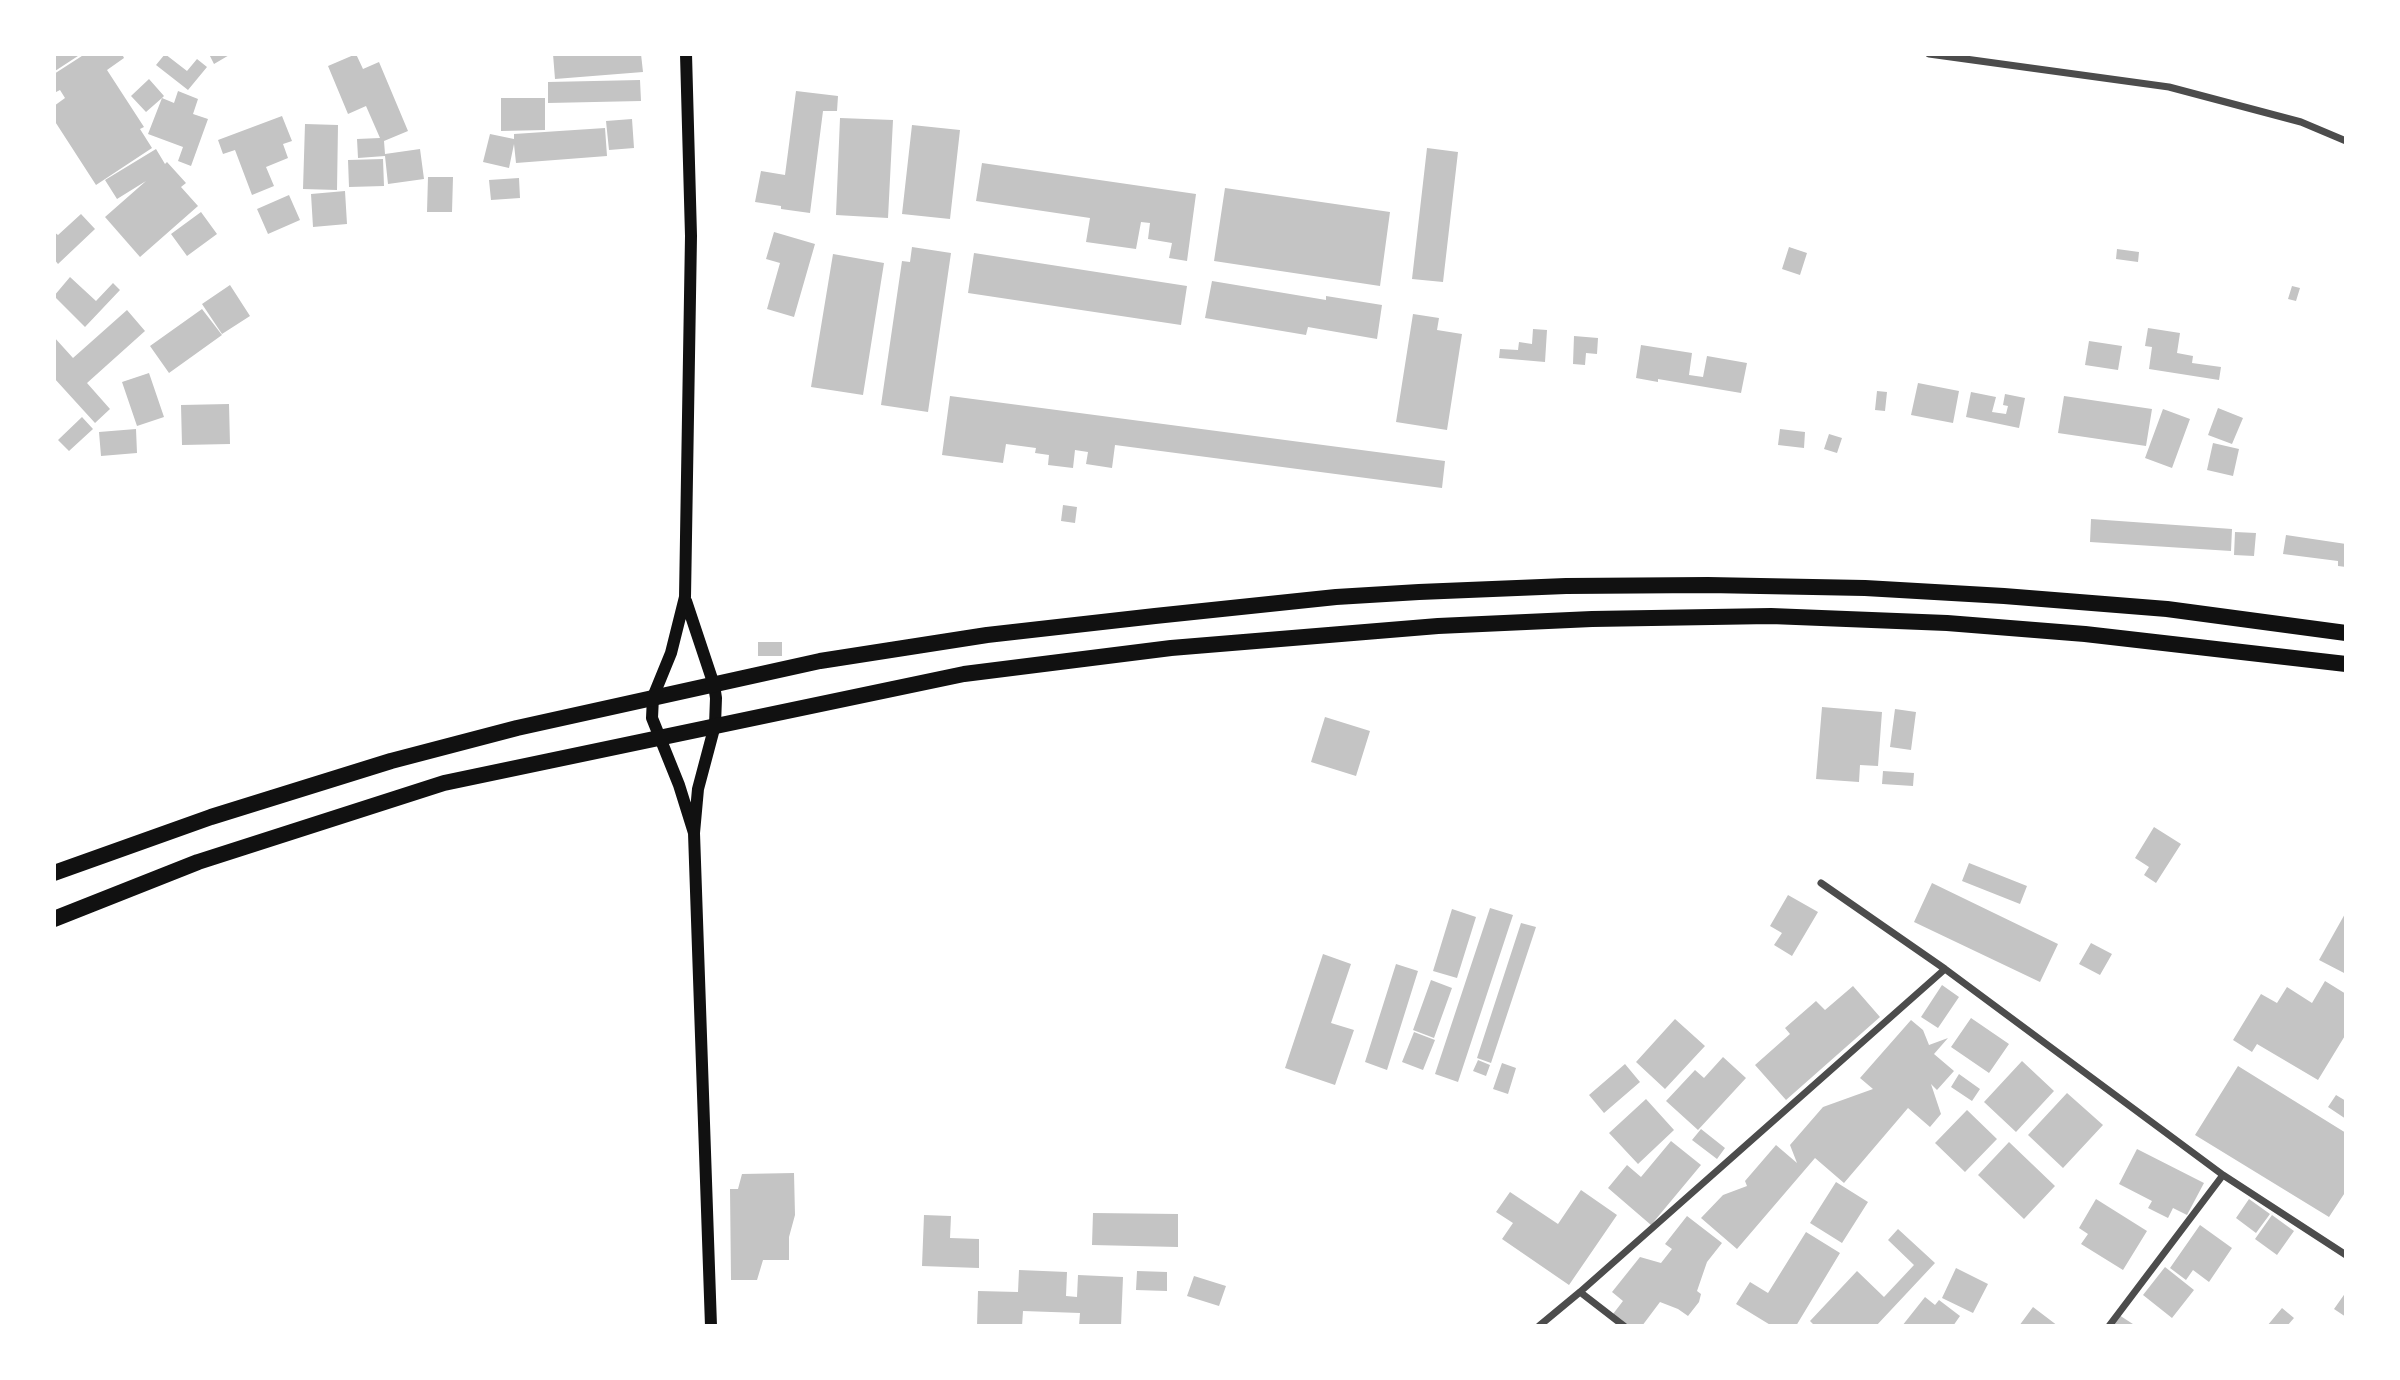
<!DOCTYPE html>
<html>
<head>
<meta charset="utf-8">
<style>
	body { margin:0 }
	#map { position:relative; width:2400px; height:1380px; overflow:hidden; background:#fff; font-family:Rubik,sans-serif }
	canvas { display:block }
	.frame { position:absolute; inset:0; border:56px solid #fff; pointer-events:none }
</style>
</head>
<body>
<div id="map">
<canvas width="2400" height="1380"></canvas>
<div class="frame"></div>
</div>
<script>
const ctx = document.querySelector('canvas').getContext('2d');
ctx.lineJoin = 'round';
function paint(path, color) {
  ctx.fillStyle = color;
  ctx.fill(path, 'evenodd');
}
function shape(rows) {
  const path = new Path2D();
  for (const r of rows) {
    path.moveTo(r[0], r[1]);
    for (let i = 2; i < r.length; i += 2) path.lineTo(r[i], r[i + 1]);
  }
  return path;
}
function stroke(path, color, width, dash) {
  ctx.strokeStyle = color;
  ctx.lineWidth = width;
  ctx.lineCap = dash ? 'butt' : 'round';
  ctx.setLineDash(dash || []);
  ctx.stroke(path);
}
paint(shape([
	[54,54,81,54,55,71],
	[85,54,122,54,124,58,107,70,144,127,140,129,152,148,96,185,54,120,54,106,65,98,60,90,54,93,54,74],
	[165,54,187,71,197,59,207,67,188,90,156,65],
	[209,54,231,54,214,64],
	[356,54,363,69,379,62,408,131,384,141,385,154,420,149,424,179,388,184,385,156,358,158,357,139,380,138,366,106,348,114,328,66],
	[553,54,641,54,643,72,555,79],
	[149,79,164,96,162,98,174,103,178,91,198,99,193,114,208,119,191,166,178,161,183,147,148,134,162,98,146,112,131,96],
	[640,80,641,101,548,103,548,82],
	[796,91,838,96,837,111,823,111,810,213,781,209,781,206,755,202,761,171,785,175],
	[501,98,545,98,545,130,501,131],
	[282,116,292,141,283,144,288,158,266,167,274,186,252,195,235,150,223,154,218,140],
	[840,118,893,120,888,218,836,215],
	[632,119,634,148,609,150,606,121],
	[305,124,338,125,337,190,303,189],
	[912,125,960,130,950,219,902,214],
	[605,128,607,156,516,163,514,144,509,168,483,162,490,134,514,139,514,134],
	[1427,148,1458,152,1443,282,1412,279],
	[156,149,165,164,167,162,186,183,181,187,198,206,140,257,105,217,146,181,117,199,105,180],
	[383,159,384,186,349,187,348,160],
	[982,163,1196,194,1187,261,1169,258,1172,243,1148,239,1150,223,1141,222,1136,249,1086,242,1090,218,976,201],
	[428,177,453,177,452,212,427,212],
	[519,178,520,198,491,200,489,180],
	[1225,188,1390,212,1380,286,1214,261],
	[345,191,347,224,313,227,311,194],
	[289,195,300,220,268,234,257,209],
	[201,212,217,234,187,256,171,234],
	[81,214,95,229,58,264,54,259,54,232,58,235],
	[774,232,815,244,794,317,767,309,780,263,766,259],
	[912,247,951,253,928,412,881,405,902,261,910,262],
	[1789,247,1807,253,1800,275,1782,269],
	[2117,249,2139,252,2138,262,2116,259],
	[974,253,1187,286,1181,325,968,293],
	[833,254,884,263,863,395,811,387],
	[70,277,96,301,113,283,120,290,85,327,54,296],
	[1212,281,1326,300,1326,296,1382,305,1377,339,1308,327,1306,335,1205,318],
	[230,285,250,316,222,334,202,304],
	[2292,286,2300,288,2296,301,2288,299],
	[202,309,222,335,169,373,150,346],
	[127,310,145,331,87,383,110,409,95,423,54,378,54,337,73,358],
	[1413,314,1439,318,1437,330,1462,334,1447,430,1396,422],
	[2148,328,2180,333,2177,353,2193,356,2192,363,2221,367,2219,380,2149,369,2152,347,2145,346],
	[1533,329,1547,330,1545,362,1499,358,1500,349,1518,350,1519,342,1532,344],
	[1574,336,1598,338,1597,354,1586,353,1585,365,1573,364],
	[2089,341,2122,346,2118,370,2085,365],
	[1641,345,1692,353,1689,375,1703,377,1707,356,1747,363,1741,393,1658,379,1658,382,1636,378],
	[149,373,164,417,137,426,122,382],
	[1918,383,1959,391,1953,423,1911,415],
	[1877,391,1887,392,1885,411,1875,410],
	[1971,392,1996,397,1992,412,2006,414,2008,406,2003,405,2005,394,2025,398,2019,428,1966,417],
	[950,396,1445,461,1442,488,1115,445,1112,468,1086,464,1088,452,1075,450,1073,468,1048,465,1049,455,1035,453,1036,448,1006,444,1003,463,942,455],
	[2064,396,2152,409,2146,446,2058,433],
	[229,404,230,444,182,445,181,405],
	[2218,408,2243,418,2232,444,2208,435],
	[2163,409,2190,419,2172,468,2145,458],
	[82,417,93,429,69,451,58,440],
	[136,429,137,453,101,456,99,432],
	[1780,429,1805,432,1804,448,1778,445],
	[1829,434,1842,438,1837,453,1824,449],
	[2213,443,2239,449,2233,476,2207,470],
	[1063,505,1077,507,1075,523,1061,521],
	[2091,519,2232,529,2231,551,2090,542],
	[2235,532,2256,533,2254,556,2234,555],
	[2286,535,2346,544,2346,567,2338,566,2338,561,2283,554],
	[758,642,782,642,782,656,758,656],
	[1822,707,1882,712,1878,766,1860,765,1859,782,1816,779],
	[1895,709,1916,712,1911,750,1890,747],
	[1325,717,1370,731,1356,776,1311,762],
	[1883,771,1914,773,1913,786,1882,784],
	[2154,827,2181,844,2156,883,2144,875,2149,867,2135,858],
	[1969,863,2027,886,2020,904,1962,881],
	[1932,883,2058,944,2040,982,1914,922],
	[1788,895,1818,912,1792,956,1774,945,1782,933,1770,926],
	[1490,908,1513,915,1458,1082,1435,1074],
	[1452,909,1476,917,1457,978,1433,971],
	[2346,912,2346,974,2319,960],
	[1521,923,1536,927,1491,1063,1477,1058],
	[2091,943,2112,954,2100,975,2079,964],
	[1323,954,1351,964,1331,1023,1354,1030,1335,1085,1285,1068],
	[1396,964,1418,971,1387,1070,1365,1062],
	[1431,980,1452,988,1434,1038,1413,1030],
	[2325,981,2346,994,2346,1034,2318,1080,2257,1044,2252,1052,2233,1040,2261,994,2277,1003,2287,987,2312,1003],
	[1942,985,1959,997,1938,1028,1921,1017],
	[1853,986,1880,1017,1786,1100,1755,1065,1790,1034,1785,1028,1816,1001,1825,1010],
	[1971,1018,2009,1044,1989,1073,1951,1047],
	[1675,1019,1705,1046,1665,1089,1636,1062],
	[1911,1020,1923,1030,1929,1045,1948,1038,1934,1054,1954,1071,1937,1090,1931,1084,1941,1114,1930,1127,1908,1108,1844,1183,1815,1158,1737,1249,1701,1218,1723,1195,1747,1186,1745,1181,1776,1145,1797,1163,1790,1145,1823,1107,1873,1089,1860,1078],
	[1414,1032,1435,1040,1423,1070,1402,1062],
	[1723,1057,1746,1078,1698,1130,1666,1101,1695,1070,1704,1078],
	[1478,1060,1490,1065,1486,1076,1473,1071],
	[2022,1061,2054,1091,2016,1132,1984,1102],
	[1502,1063,1516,1068,1508,1094,1493,1089],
	[1625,1064,1640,1082,1604,1113,1589,1095],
	[2238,1066,2346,1133,2346,1191,2329,1217,2195,1135],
	[1959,1074,1980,1089,1972,1101,1951,1087],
	[2067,1093,2103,1125,2063,1168,2028,1135],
	[2336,1095,2346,1101,2346,1119,2328,1107],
	[1646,1099,1674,1130,1638,1164,1609,1133],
	[1967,1110,1997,1139,1965,1172,1935,1143],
	[1701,1129,1725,1148,1717,1159,1692,1140],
	[1671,1141,1701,1165,1651,1225,1608,1188,1627,1165,1641,1177],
	[2009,1142,2055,1186,2024,1219,1978,1175],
	[2137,1149,2204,1183,2187,1215,2173,1208,2168,1218,2148,1208,2152,1201,2119,1184],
	[794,1173,795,1215,789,1237,789,1260,763,1260,757,1280,731,1280,730,1189,738,1189,742,1174],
	[1836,1182,1868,1202,1842,1243,1810,1223],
	[1581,1190,1617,1215,1569,1285,1502,1239,1513,1223,1496,1212,1510,1192,1558,1224],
	[2096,1199,2147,1231,2123,1270,2081,1244,2088,1234,2079,1228],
	[2249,1199,2270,1214,2256,1233,2236,1218],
	[1093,1213,1178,1214,1178,1247,1092,1245],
	[924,1215,951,1216,950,1238,979,1239,979,1268,922,1266],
	[2272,1215,2294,1231,2277,1255,2255,1239],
	[1687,1216,1722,1243,1707,1262,1697,1291,1701,1294,1699,1302,1688,1316,1678,1309,1660,1302,1642,1326,1628,1326,1613,1314,1623,1301,1612,1292,1640,1257,1661,1263,1672,1249,1665,1244],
	[2200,1225,2232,1248,2209,1282,2193,1270,2186,1280,2170,1268],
	[1898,1229,1935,1263,1876,1326,1815,1326,1810,1321,1857,1271,1884,1297,1914,1265,1888,1240],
	[1806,1232,1840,1253,1796,1326,1772,1326,1736,1304,1750,1282,1768,1293],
	[2165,1267,2194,1290,2172,1318,2143,1295],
	[1956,1268,1988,1284,1973,1313,1942,1298],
	[1019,1270,1067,1272,1066,1296,1077,1297,1078,1275,1123,1277,1121,1326,1079,1326,1080,1313,1023,1311,1022,1326,977,1326,978,1291,1018,1292],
	[1137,1271,1167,1272,1167,1291,1136,1290],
	[1194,1276,1226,1286,1219,1306,1187,1296],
	[2346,1292,2346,1317,2334,1309],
	[1925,1297,1935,1305,1939,1300,1960,1316,1953,1326,1902,1326],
	[2033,1307,2058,1326,2019,1326],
	[2282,1308,2294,1318,2287,1326,2267,1326],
	[2119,1315,2136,1326,2113,1326]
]), '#c4c4c4');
stroke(shape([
	[1929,54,2169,87,2301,122,2346,141],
	[1821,883,1945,969,2223,1175,2346,1255],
	[1580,1292,1624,1326],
	[1539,1326,1580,1292,1945,969],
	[2109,1326,2223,1175]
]), '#4c4c4c', 7);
stroke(shape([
	[686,54,691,236,685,597,671,653,653,697,652,718,679,785,694,833],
	[686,601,714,685,716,698,715,725,698,789,694,833,711,1326]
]), '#111', 12);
stroke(shape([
	[54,873,211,817,391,761,517,728,820,661,987,635,1155,616,1336,597,1419,592,1566,586,1708,585,1865,588,2004,596,2167,609,2346,633],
	[54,919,198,862,444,783,964,674,1171,648,1438,626,1592,619,1771,616,1947,623,2085,634,2346,664]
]), '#111', 16);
</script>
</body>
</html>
